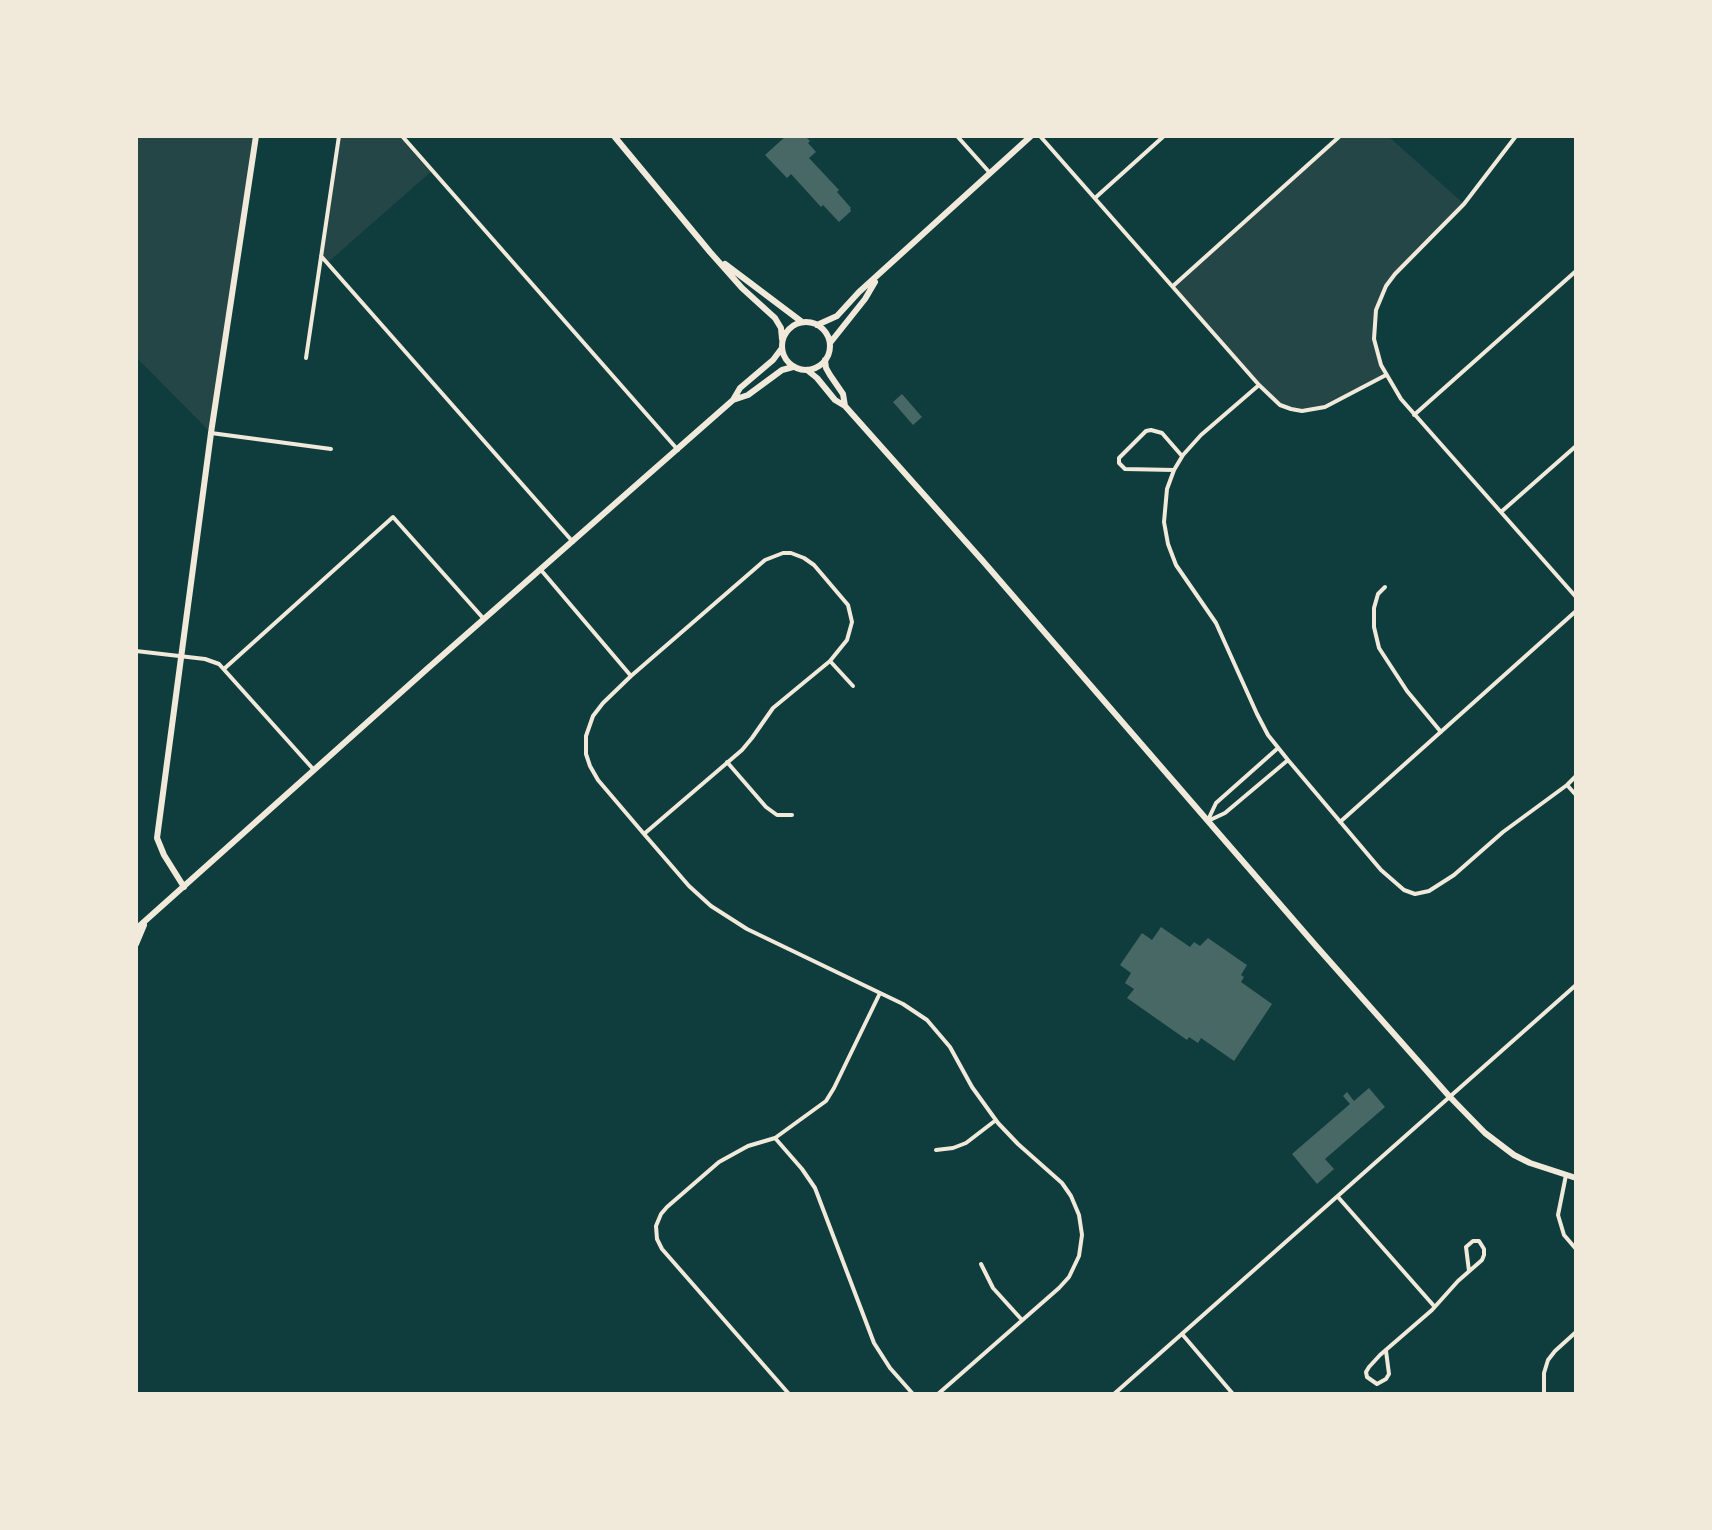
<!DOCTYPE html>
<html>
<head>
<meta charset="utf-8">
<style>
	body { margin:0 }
	#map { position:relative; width:1712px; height:1530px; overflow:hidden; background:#0f3d3e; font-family:"Nunito Sans",sans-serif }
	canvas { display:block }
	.frame { position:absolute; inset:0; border:138px solid #f1e9da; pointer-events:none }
</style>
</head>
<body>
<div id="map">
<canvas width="1712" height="1530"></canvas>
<div class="frame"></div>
</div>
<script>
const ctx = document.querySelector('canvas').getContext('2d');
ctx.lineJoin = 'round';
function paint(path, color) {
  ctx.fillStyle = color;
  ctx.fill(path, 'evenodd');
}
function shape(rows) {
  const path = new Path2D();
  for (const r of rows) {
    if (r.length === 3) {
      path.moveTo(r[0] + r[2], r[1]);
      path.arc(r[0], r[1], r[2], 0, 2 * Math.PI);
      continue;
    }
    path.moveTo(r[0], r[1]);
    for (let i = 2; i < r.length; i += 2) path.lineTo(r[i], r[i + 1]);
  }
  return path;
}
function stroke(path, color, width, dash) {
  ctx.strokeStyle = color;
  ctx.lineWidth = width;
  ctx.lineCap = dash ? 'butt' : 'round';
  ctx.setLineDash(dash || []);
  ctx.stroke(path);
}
paint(shape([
	[136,136,256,136,211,433,136,357],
	[339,136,402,136,433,170,327,263,321,256],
	[1340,136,1388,136,1464,204,1391,278,1376,307,1374,339,1386,375,1325,407,1302,411,1291,409,1271,398,1173,286]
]), '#244646');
paint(shape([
	[786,136,805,136,810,141,808,143,816,152,809,158,839,190,837,192,851,208,850,209,851,211,839,222,823,205,821,207,791,174,787,178,765,155],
	[902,394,922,417,913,425,893,402],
	[1161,927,1190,947,1194,942,1200,946,1208,938,1241,961,1247,965,1241,975,1244,977,1241,982,1272,1004,1234,1061,1201,1038,1198,1043,1189,1037,1187,1040,1127,998,1134,989,1125,983,1131,973,1120,965,1142,933,1152,940],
	[1369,1088,1385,1107,1325,1159,1334,1169,1317,1184,1292,1154,1350,1104,1343,1096,1347,1092,1354,1101]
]), '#486865');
stroke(shape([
	[402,136,678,450],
	[957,136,990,173],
	[1040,136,1259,385,1280,405,1291,409,1302,411,1325,407,1386,375],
	[1516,136,1464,204,1395,274,1386,286,1376,310,1374,339,1381,365,1401,399,1576,597],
	[1095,198,1164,136],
	[321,256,573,542],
	[1173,286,1340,136],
	[306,358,339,136],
	[1259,385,1201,435,1183,455,1174,470,1167,489,1164,522,1168,544,1176,565,1216,623,1257,714,1268,735,1288,760,1381,870,1404,890,1415,894,1429,891,1454,875,1503,832,1567,785,1576,776],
	[1414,415,1576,271],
	[211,433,331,449],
	[1174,470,1125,469,1119,463,1119,458,1146,431,1151,430,1162,433,1182,456],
	[1501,512,1576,446],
	[541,570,631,676],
	[1385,587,1378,594,1374,608,1374,627,1379,648,1407,691,1441,732],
	[136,651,205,659,219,664,314,770],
	[830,661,853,686],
	[225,668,393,517,483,618],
	[727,762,766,807,777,815,792,815],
	[1567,785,1576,795],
	[1208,820,1216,803,1278,748],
	[1210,820,1225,813,1288,760],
	[1340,822,1576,611],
	[644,834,742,750,752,738,773,708,830,661,847,640,852,622,848,605,814,565,804,558,791,553,783,553,765,560,631,676,603,703,593,716,586,736,586,754,590,766,598,780,644,834,689,886,711,906,747,929,903,1004,927,1020,950,1047,972,1087,998,1123,1018,1144,1062,1183,1071,1196,1079,1215,1082,1235,1079,1256,1069,1277,1059,1288,938,1394],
	[775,1138,802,1169,815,1188,874,1343,890,1368,913,1394],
	[936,1150,953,1148,966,1143,996,1120],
	[1566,1175,1558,1215,1564,1235,1576,1249],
	[1338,1197,1434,1306],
	[981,1264,993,1288,1022,1320],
	[1182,1334,1233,1394],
	[1386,1351,1389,1374,1386,1379,1377,1384,1367,1377,1366,1372,1369,1367,1380,1355,1432,1310,1458,1281,1482,1260,1484,1255,1484,1249,1479,1241,1473,1241,1466,1247,1469,1271],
	[789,1394,662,1249,657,1239,656,1226,661,1214,667,1207,719,1162,748,1146,775,1138,826,1101,834,1088,880,993],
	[1114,1394,1576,985],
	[1544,1394,1544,1373,1548,1360,1555,1351,1576,1332]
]), '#f1e9da', 4);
stroke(shape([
	[614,136,710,252,742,288,775,318,781,328,782,339],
	[725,264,802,322],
	[806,346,24],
	[817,325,837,316,859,292,1031,136],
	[830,343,865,299,875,282],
	[825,360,826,368,830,375,843,394,845,406,982,560,1317,947,1449,1096,1485,1133,1514,1155,1530,1163,1576,1178],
	[807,370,817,378,835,400,845,406],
	[733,400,748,395,782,370,793,367],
	[184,887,164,855,157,838,211,433,256,136],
	[136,929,427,669,733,400,740,388,773,360,782,348],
	[136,944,144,925]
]), '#f1e9da', 6);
</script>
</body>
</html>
